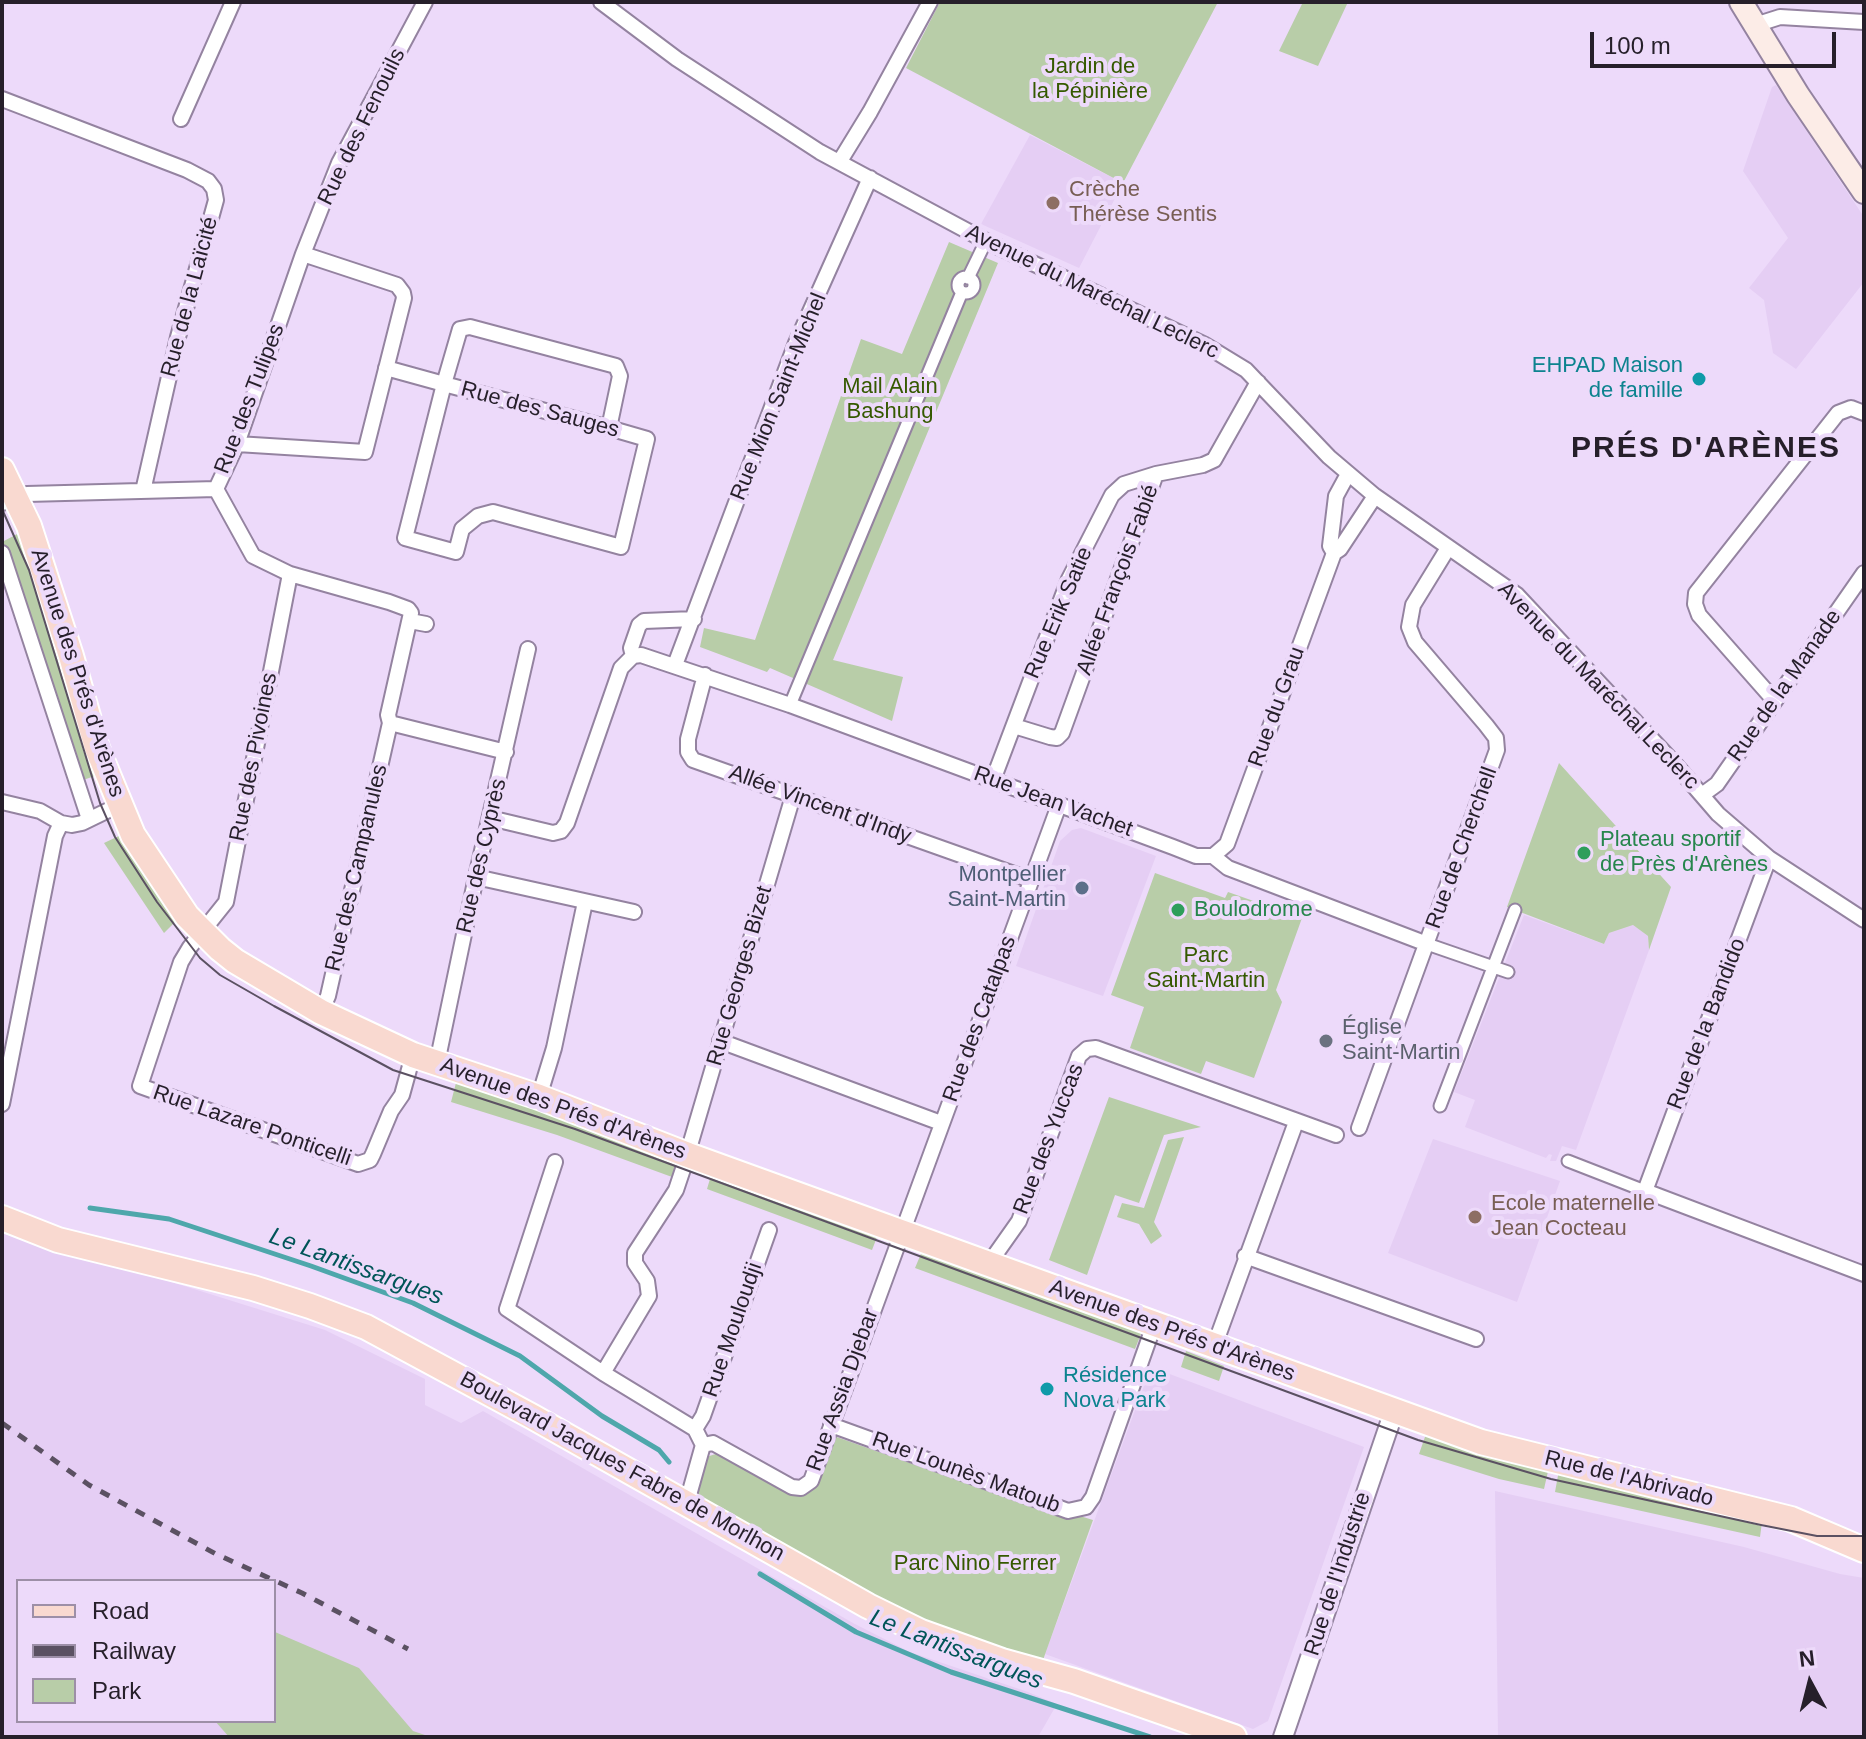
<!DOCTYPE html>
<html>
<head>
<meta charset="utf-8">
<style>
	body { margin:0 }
	#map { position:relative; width:1866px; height:1739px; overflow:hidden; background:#eddafa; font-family:Arial,sans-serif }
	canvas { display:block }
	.frame { position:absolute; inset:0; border:4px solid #261f2a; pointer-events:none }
	.legend { position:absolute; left:16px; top:1579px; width:260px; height:144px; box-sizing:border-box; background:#eddafa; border:2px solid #9d8fa7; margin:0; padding:10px 14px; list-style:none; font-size:24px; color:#261f2a }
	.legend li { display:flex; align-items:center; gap:16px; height:40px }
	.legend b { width:40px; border:2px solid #9d8fa7 }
	.north { position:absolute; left:1770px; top:1643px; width:80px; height:80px; -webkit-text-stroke:6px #eddafa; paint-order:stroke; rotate:353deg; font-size:22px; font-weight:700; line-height:32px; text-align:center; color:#261f2a }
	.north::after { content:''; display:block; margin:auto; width:28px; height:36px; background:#261f2a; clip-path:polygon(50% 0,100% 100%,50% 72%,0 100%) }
	.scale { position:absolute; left:1590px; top:32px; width:246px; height:36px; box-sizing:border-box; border:4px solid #261f2a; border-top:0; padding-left:10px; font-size:24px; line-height:28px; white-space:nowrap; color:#261f2a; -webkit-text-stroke:6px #eddafa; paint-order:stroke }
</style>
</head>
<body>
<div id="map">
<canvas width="1866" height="1739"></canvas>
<div class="frame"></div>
<ul class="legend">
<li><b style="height:10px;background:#f9d9d0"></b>Road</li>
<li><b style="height:10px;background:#5b5162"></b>Railway</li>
<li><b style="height:22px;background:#b8cda8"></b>Park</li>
</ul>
<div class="north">N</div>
<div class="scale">100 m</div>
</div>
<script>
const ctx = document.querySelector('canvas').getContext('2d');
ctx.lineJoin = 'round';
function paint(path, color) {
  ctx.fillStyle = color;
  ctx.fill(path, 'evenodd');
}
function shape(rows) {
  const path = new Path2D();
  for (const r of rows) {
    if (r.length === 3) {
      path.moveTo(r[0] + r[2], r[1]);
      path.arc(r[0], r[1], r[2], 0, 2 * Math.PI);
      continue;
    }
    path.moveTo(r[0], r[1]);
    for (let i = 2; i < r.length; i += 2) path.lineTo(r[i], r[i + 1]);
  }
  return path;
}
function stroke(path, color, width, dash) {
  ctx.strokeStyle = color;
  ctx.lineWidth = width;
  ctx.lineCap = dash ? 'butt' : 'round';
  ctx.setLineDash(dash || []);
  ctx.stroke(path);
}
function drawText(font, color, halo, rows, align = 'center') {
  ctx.font = font + ' Arial,sans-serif';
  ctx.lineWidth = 8;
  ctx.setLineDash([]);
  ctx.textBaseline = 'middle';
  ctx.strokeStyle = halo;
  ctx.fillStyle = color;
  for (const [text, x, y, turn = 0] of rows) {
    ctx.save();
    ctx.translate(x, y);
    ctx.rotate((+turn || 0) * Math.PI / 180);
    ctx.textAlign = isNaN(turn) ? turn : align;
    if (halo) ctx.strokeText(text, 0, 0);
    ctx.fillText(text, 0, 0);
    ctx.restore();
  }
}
paint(shape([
	[1776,85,1864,217,1864,282,1796,369,1773,353,1764,300,1749,288,1788,238,1743,171,1772,87],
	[1030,135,1123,183,1079,268,981,224],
	[1081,828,1156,856,1103,996,1016,966,1060,841,1072,830],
	[1524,915,1604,944,1609,933,1633,925,1648,936,1649,950,1576,1150,1562,1146,1556,1161,1550,1161,1552,1155,1549,1154,1546,1158,1465,1127,1475,1100,1454,1092],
	[1433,1139,1560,1181,1517,1302,1388,1253],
	[2,1229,325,1330,425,1379,425,1405,461,1423,483,1411,853,1623,910,1652,1028,1692,1057,1704,1038,1737,2,1737],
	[18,1581,274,1581,274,1721,18,1721],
	[1151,1367,1364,1447,1268,1721,1253,1729,1045,1654],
	[1495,1491,1744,1547,1840,1574,1864,1578,1864,1737,1498,1737]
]), '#e5cef4');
paint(shape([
	[940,2,1218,2,1123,183,906,68],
	[1303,2,1348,2,1318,66,1279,51],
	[949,242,998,263,833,660,903,677,892,721,770,668,767,672,700,647,704,628,755,640,861,339,902,354],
	[21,532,90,754,95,776,80,781,18,584,2,542],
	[1559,763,1671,887,1649,950,1648,936,1633,925,1609,933,1604,944,1507,907],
	[123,834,159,897,178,919,164,933,104,843],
	[1155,873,1225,898,1228,892,1302,918,1276,990,1282,1002,1254,1078,1206,1061,1201,1074,1130,1048,1144,1007,1111,995],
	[457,1079,678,1159,672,1177,557,1135,451,1102],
	[1109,1097,1201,1127,1164,1135,1139,1203,1115,1195,1087,1275,1049,1260],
	[1184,1137,1154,1222,1162,1236,1151,1244,1139,1224,1117,1217,1122,1203,1144,1208,1168,1140],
	[712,1172,879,1232,872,1250,707,1189],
	[923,1249,1143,1329,1135,1349,915,1268],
	[1186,1351,1224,1366,1219,1381,1181,1367],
	[1426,1434,1500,1460,1549,1467,1544,1489,1499,1479,1419,1454],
	[834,1436,1067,1519,1070,1513,1093,1520,1043,1660,1000,1651,903,1615,703,1505,695,1493,706,1457,719,1453,789,1494,804,1495,814,1488],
	[1559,1470,1762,1522,1760,1537,1555,1492],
	[275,1632,359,1668,413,1731,431,1737,229,1737,215,1721,274,1721]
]), '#b8cda8');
stroke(shape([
	[90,1208,169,1219,311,1266,413,1303,520,1356,602,1416,659,1450,669,1462],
	[760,1574,856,1632,951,1672,1150,1737]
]), '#4ea7ab', 5);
const pedestrian = shape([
	[966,285,8],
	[968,278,986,241],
	[790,705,962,292],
	[1427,944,1508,972],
	[1440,1106,1515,910],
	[1568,1161,1645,1191]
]);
const minor = shape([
	[601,2,677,59,820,152,986,241,1205,345,1246,370,1329,457,1375,496,1517,595,1674,763,1718,814,1769,858,1864,920],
	[1755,25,1780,17,1864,22],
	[2,99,187,170,208,181,214,189,216,200,178,337,143,491],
	[181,119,233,2],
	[840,161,870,112,930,2],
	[386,368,444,384,609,428,647,439,621,547,493,512,478,516,462,529,456,552,405,538,444,384,460,329,470,327,616,366,620,376,609,428],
	[237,444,365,452,404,298,403,293,397,285,303,254],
	[216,489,253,556,290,574,389,602,408,609,411,613,388,715,390,723,328,996,321,1012],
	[216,489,237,444,303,254,339,163,425,2],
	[2,503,27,494,216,489],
	[2,553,89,819],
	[1334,553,1330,546,1336,496,1348,474],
	[290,574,226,902,190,947,181,962,140,1086,358,1164,370,1160,373,1154,391,1111,402,1095,413,1055],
	[410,621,426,624],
	[633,656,631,648,639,625,644,621,694,619],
	[675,665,796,343,870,178],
	[705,675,688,739,688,752,693,760,1031,880],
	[1774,700,1699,615,1695,604,1696,593,1838,413,1851,408,1864,413],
	[390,723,506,752],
	[1014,726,1050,737,1057,738,1062,733,1156,474,1203,465,1214,460,1258,382],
	[993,780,1069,579,1112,495,1124,484,1156,474],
	[1702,795,1717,784,1864,573],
	[2,802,40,811,61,823,72,825,82,823,119,805],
	[490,818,553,833,561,831,567,823,621,668,633,656,641,655,790,705,1173,847,1196,856,1213,856,1228,868,1427,944],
	[1213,856,1227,844,1334,553,1340,549,1375,496],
	[1769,858,1645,1191,1864,1274],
	[476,877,634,912],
	[720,1041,941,1123],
	[437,1063,476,877,528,649],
	[539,1097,554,1048,585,902],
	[2,1104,55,836,61,823],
	[1359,1128,1497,750,1496,738,1486,725,1415,642,1409,627,1413,605,1448,548],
	[555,1162,507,1309,603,1373,695,1429,703,1445,687,1502],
	[995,1255,1019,1221,1079,1056,1087,1049,1096,1048,1336,1135],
	[1245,1256,1476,1339],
	[1214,1347,1296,1122],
	[603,1373,649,1296,647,1281,635,1263,635,1253,676,1190,683,1169,793,796],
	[831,1425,1068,1511,1086,1507,1093,1497,1154,1325],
	[695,1429,703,1416,769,1230],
	[703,1445,713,1443,792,1487,801,1488,811,1481,1059,805]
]);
const tertiary = shape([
	[1283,1737,1394,1411]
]);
const secondary = shape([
	[1741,2,1798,95,1864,192]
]);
const primary = shape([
	[2,470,29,526,71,656,97,748,133,835,187,916,220,949,235,961,321,1012,413,1055,539,1097,688,1155,1481,1442,1791,1519,1864,1550],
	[2,1218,58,1240,253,1288,310,1306,366,1327,533,1417,868,1606,921,1632,1002,1661,1074,1681,1234,1737]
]);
stroke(pedestrian, '#9483a0', 15);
stroke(minor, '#9483a0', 18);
stroke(tertiary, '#9483a0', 22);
stroke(secondary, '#9483a0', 26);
stroke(primary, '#fff', 28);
stroke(pedestrian, '#fff', 11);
stroke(minor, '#fff', 14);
stroke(tertiary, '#fff', 18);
stroke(secondary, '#fcece7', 22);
stroke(primary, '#f9d9d0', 24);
stroke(shape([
	[2,509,29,570,100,803,115,837,157,902,200,958,220,975,274,1006,393,1070,575,1129,1418,1440,1551,1479,1761,1525,1817,1536,1864,1536]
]), '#5b5162', 2);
stroke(shape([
	[2,1423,89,1485,216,1554,302,1593,408,1649]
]), '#5b5162', 5, [10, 10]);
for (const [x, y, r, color] of [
	[1053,203,8,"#8d6e63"],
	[1699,379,8,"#0f9aa8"],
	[1584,853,8,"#2e9e5b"],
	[1082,888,8,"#5c6f8a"],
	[1178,910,8,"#2e9e5b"],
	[1326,1041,8,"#6b7280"],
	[1475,1217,8,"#8d6e63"],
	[1047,1389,8,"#0f9aa8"]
]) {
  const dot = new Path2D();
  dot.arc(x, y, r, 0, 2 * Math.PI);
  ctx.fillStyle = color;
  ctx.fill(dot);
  stroke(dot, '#eddafa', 3);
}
drawText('22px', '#355900', '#eddafa', [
	["Jardin de",1090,67],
	["la Pépinière",1090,92],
	["Mail Alain",890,387],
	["Bashung",890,412],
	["Parc",1206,956],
	["Saint-Martin",1206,981],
	["Parc Nino Ferrer",975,1564]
]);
drawText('22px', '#261f2a', '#eddafa', [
	["Rue des Fenouils",362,127,-64],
	["Avenue du Maréchal Leclerc",1092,292,26],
	["Rue de la Laïcité",190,297,-75],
	["Rue Mion Saint-Michel",779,397,-68],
	["Rue des Tulipes",250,399,-69],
	["Rue des Sauges",540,410,15],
	["Allée François Fabié",1118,580,-70],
	["Rue Erik Satie",1059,613,-67],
	["Avenue des Prés d'Arènes",77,673,72],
	["Avenue du Maréchal Leclerc",1598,686,46],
	["Rue de la Manade",1785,686,-55],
	["Rue du Grau",1277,707,-70],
	["Rue des Pivoines",254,757,-79],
	["Rue Jean Vachet",1053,802,20],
	["Allée Vincent d'Indy",820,805,20],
	["Rue de Cherchell",1462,848,-70],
	["Rue des Cyprès",482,856,-77],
	["Rue des Campanules",357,868,-77],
	["Rue Georges Bizet",740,976,-74],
	["Rue des Catalpas",980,1019,-70],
	["Rue de la Bandido",1707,1024,-69],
	["Avenue des Prés d'Arènes",563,1109,20],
	["Rue Lazare Ponticelli",252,1126,19],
	["Rue des Yuccas",1049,1139,-69],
	["Rue Mouloudji",733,1330,-71],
	["Avenue des Prés d'Arènes",1172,1331,20],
	["Rue Assia Djebar",843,1390,-70],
	["Boulevard Jacques Fabre de Morlhon",622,1467,29],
	["Rue Lounès Matoub",966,1473,20],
	["Rue de l'Abrivado",1629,1479,14],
	["Rue de l'Industrie",1338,1574,-72]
]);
drawText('22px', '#785e54', '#eddafa', [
	["Crèche",1069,190],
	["Thérèse Sentis",1069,215],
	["Ecole maternelle",1491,1204],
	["Jean Cocteau",1491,1229]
], 'left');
drawText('22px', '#0d838f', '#eddafa', [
	["EHPAD Maison",1683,366],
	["de famille",1683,391],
	["Résidence",1063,1376,"left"],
	["Nova Park",1063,1401,"left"]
], 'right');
drawText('22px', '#27864d', '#eddafa', [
	["Plateau sportif",1600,840],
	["de Près d'Arènes",1600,865],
	["Boulodrome",1194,910]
], 'left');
drawText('22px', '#4e5e75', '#eddafa', [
	["Montpellier",1066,875],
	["Saint-Martin",1066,900]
], 'right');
drawText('22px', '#5b616d', '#eddafa', [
	["Église",1342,1028],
	["Saint-Martin",1342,1053]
], 'left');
drawText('italic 24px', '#005558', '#eddafa', [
	["Le Lantissargues",356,1267,20],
	["Le Lantissargues",956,1650,21]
]);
ctx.letterSpacing = '2px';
drawText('bold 30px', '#261f2a', '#eddafa', [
	["PRÉS D'ARÈNES",1706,449]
]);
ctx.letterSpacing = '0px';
</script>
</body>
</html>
